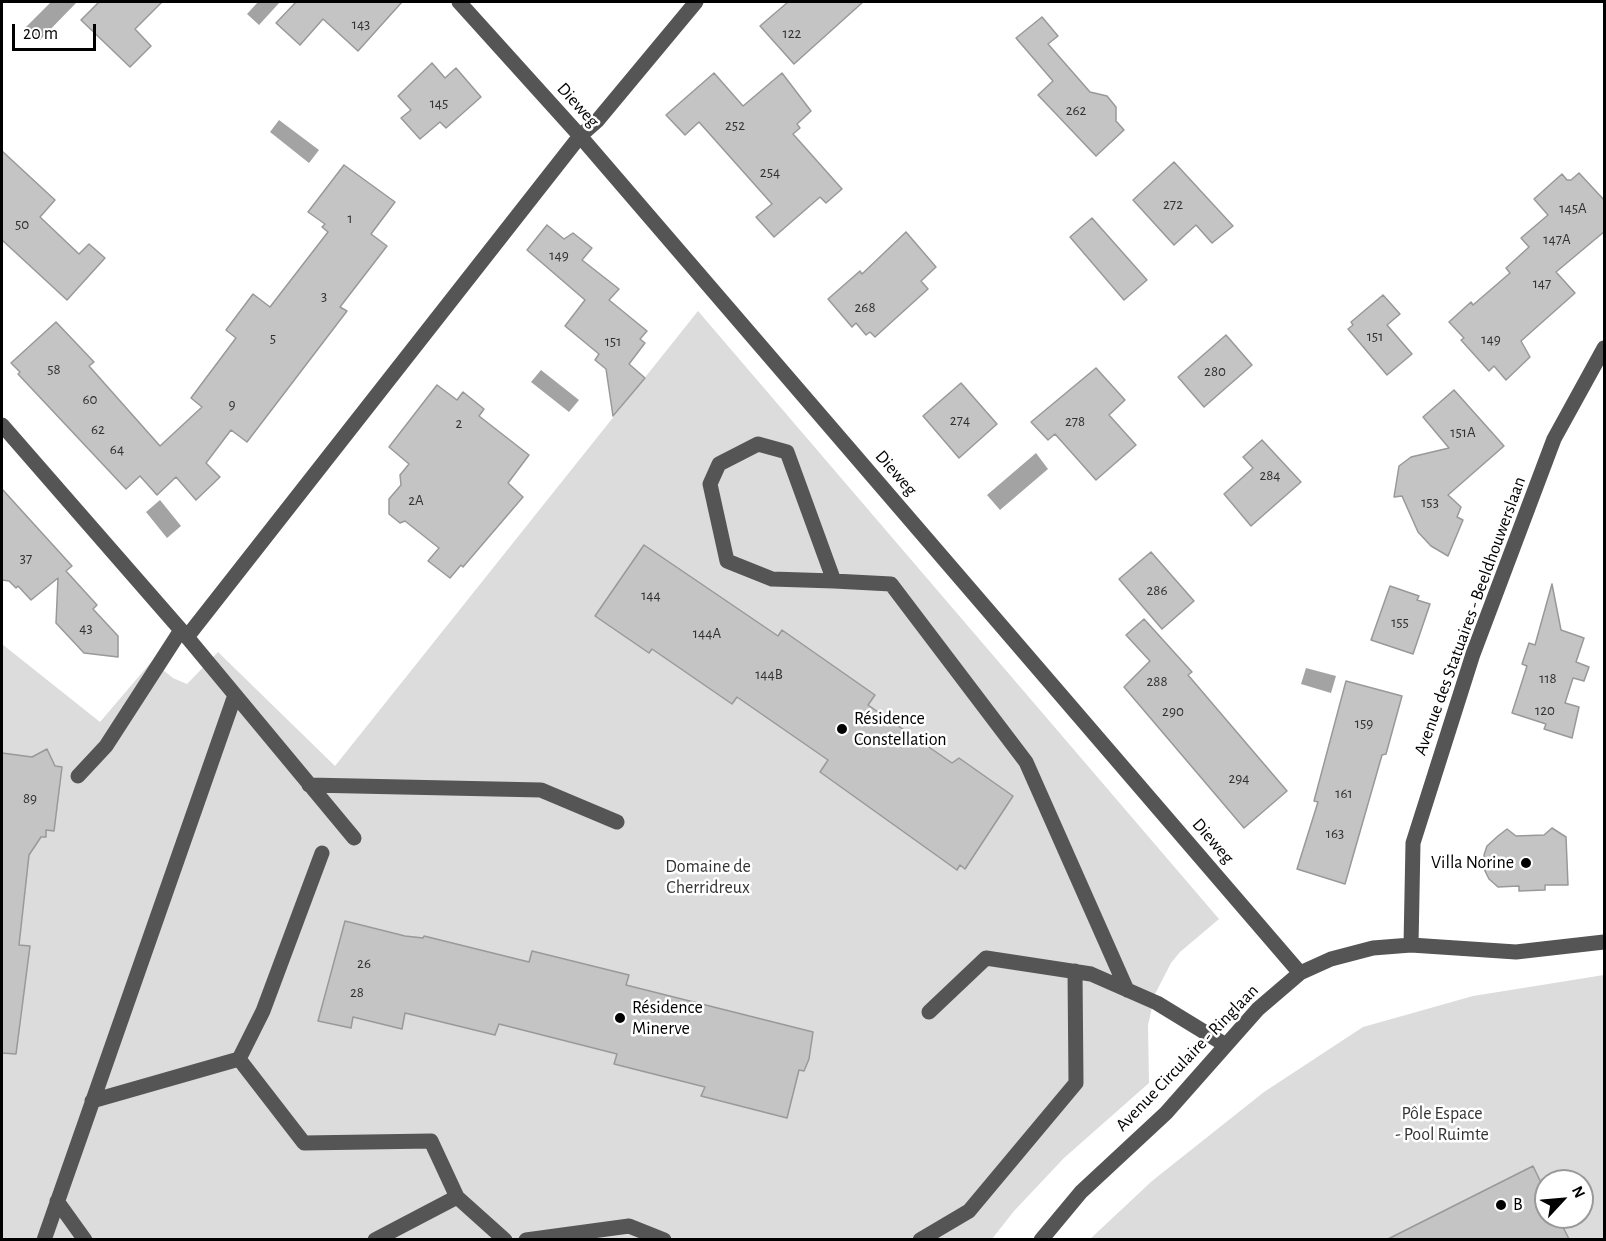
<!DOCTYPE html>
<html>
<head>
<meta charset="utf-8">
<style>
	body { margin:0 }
	#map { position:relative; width:1606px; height:1241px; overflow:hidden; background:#fff; font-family:"Alegreya Sans",sans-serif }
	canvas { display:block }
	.frame { position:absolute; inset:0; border:3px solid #000; pointer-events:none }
	.north { position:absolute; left:1534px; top:1169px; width:60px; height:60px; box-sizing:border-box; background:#fff; border:2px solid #999; border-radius:50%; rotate:64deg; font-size:16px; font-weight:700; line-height:24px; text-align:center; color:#000 }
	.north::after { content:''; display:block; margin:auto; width:21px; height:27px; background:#000; clip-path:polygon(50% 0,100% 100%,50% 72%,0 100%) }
	.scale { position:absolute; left:12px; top:24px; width:84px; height:27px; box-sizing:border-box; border:3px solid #000; border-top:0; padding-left:8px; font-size:18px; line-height:21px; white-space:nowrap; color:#000; -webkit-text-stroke:4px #fff; paint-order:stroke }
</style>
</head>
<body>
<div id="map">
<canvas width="1606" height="1241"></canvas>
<div class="frame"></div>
<div class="north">N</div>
<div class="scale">20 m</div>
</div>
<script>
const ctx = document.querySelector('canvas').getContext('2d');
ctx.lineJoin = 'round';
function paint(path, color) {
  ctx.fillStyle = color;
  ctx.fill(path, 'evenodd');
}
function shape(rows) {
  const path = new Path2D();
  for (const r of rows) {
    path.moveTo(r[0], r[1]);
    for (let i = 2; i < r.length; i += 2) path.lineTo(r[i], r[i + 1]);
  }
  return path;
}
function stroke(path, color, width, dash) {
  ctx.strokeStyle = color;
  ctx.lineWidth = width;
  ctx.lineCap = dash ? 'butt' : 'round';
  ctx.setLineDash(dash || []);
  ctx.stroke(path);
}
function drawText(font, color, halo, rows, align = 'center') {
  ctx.font = font + ' "Alegreya Sans",sans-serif';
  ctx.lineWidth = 5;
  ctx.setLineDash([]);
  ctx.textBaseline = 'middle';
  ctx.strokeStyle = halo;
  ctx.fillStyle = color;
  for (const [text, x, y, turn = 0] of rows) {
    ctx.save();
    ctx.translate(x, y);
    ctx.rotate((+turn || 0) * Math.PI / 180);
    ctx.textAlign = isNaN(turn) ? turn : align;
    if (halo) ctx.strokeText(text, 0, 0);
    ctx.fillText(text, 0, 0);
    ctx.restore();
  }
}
paint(shape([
	[698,311,1219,919,1180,952,1171,963,1155,994,1148,1025,1149,1083,1064,1158,1014,1211,992,1239,2,1239,2,644,100,722,152,661,173,678,187,684,218,652,335,766],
	[1604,975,1604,1239,1089,1240,1152,1181,1264,1092,1363,1027,1473,996],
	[1546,1181,1582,1181,1582,1217,1546,1217]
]), '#dcdcdc');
paint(shape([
	[51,2,77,2,40,40,26,27],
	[258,2,280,2,259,25,247,14],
	[279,120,319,150,309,163,270,132],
	[541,370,579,400,569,412,531,382],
	[1036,453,1048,469,1000,510,987,495],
	[160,500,181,526,167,538,146,512],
	[1306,668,1336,676,1331,693,1301,684]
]), '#a3a3a3');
const building = shape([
	[99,2,162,2,135,29,151,46,130,67,81,20,99,2],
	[296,2,402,2,358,51,323,19,300,45,276,23,296,2],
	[788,2,863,2,794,64,760,26,788,2],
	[1042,17,1058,36,1048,44,1090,92,1107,96,1116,107,1116,121,1124,130,1096,156,1038,95,1053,81,1016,38,1042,17],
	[432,63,445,78,456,68,481,97,446,128,440,122,420,139,401,118,411,110,398,96,432,63],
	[714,73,743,106,782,73,811,111,797,124,800,128,793,134,842,189,826,203,820,197,774,237,756,217,772,204,699,122,685,135,666,115,714,73],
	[2,151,55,200,40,217,79,254,89,244,105,258,67,300,2,240,2,151],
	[1174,162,1233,226,1212,243,1196,225,1174,245,1133,200,1174,162],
	[344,165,395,202,371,234,387,246,340,307,347,311,247,442,231,430,206,463,220,477,196,500,176,477,157,495,140,476,126,489,18,374,20,372,11,363,56,322,94,362,89,366,160,446,202,407,191,398,236,338,226,330,253,294,270,307,328,232,322,227,325,224,308,212,344,165],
	[1579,173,1605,201,1605,231,1556,272,1575,293,1521,341,1530,357,1506,380,1494,366,1489,371,1461,340,1464,338,1449,322,1471,302,1473,305,1510,273,1506,268,1529,247,1521,238,1548,215,1534,199,1562,174,1567,180,1571,180,1579,173],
	[1092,218,1147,280,1124,300,1070,237,1092,218],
	[547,225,564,239,573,233,592,248,582,260,619,289,609,300,647,331,640,339,645,343,629,364,645,378,613,416,606,369,595,360,599,354,565,326,585,300,527,250,547,225],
	[906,232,936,267,921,281,928,289,875,337,870,332,866,335,856,323,852,327,828,299,860,271,862,274,906,232],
	[1383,295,1400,314,1387,325,1412,354,1387,375,1348,329,1353,325,1351,322,1383,295],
	[1226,335,1252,365,1204,407,1178,377,1226,335],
	[1096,368,1125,400,1109,415,1136,445,1096,480,1055,434,1048,440,1031,422,1096,368],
	[961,383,997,424,959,458,923,416,961,383],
	[437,385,457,400,463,392,484,409,479,416,529,455,508,483,523,497,463,567,461,565,450,578,428,561,439,548,405,521,400,523,389,514,389,499,401,485,400,475,409,464,389,447,437,385],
	[1454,390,1504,446,1448,495,1461,507,1457,517,1463,520,1448,556,1431,546,1418,532,1402,496,1394,497,1399,466,1411,457,1449,448,1423,417,1454,390],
	[1262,440,1301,482,1251,526,1224,494,1253,468,1243,457,1262,440],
	[2,489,72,566,66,571,97,605,93,609,118,636,118,657,84,653,56,623,58,578,31,600,18,586,16,588,9,581,2,580,2,489],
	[644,545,778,636,782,630,875,695,868,705,952,763,959,758,1013,796,965,869,960,865,957,870,820,772,828,760,737,697,732,704,652,649,649,653,595,616,644,545],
	[1151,552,1194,601,1162,629,1119,579,1151,552],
	[1552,584,1561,630,1584,638,1576,662,1589,667,1584,681,1573,678,1565,703,1579,707,1572,738,1544,729,1546,724,1512,713,1527,666,1522,664,1529,643,1535,645,1552,584],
	[1390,586,1419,596,1417,600,1430,604,1413,654,1371,640,1390,586],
	[1144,619,1192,672,1188,675,1287,791,1244,828,1124,687,1150,661,1126,635,1144,619],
	[1346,681,1402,696,1386,754,1382,755,1345,884,1297,869,1318,802,1314,801,1346,681],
	[47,749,55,766,62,767,54,831,46,830,46,837,41,837,29,855,19,945,30,946,16,1054,2,1053,2,753,32,757,47,749],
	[1552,828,1566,837,1568,885,1545,885,1545,890,1519,891,1519,886,1498,887,1489,879,1485,871,1484,855,1487,846,1498,836,1507,829,1516,836,1544,835,1552,828],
	[345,921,405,936,423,938,424,936,529,962,532,951,629,975,626,985,813,1032,809,1059,804,1071,799,1070,787,1118,701,1096,705,1087,614,1064,617,1054,499,1024,495,1035,405,1013,402,1029,353,1017,351,1028,318,1021,345,921],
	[1533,1166,1546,1193,1546,1217,1558,1217,1569,1239,1388,1239,1533,1166]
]);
paint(building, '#c4c4c4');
stroke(building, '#999', 1.5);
stroke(shape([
	[459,2,580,136,1300,973],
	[2,425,187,637,354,838],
	[834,581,787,452,758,444,719,464,710,484,727,561,772,579,834,581,891,584,1026,762,1127,990],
	[187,637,580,136,597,121,696,2],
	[78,776,106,746,181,630],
	[309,785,541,790,617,822],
	[1411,945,1413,843,1473,654,1554,439,1604,348],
	[929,1012,986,958,1091,974,1157,1003,1224,1044],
	[239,1059,304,1143,431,1141,457,1197,505,1240],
	[92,1101,239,1059,263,1011,322,853],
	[57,1201,85,1240],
	[44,1240,235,695],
	[375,1240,457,1197],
	[526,1240,629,1226,664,1240],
	[920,1240,969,1211,1076,1083,1075,971],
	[1041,1240,1081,1192,1166,1113,1258,1009,1300,973,1331,959,1373,948,1411,945,1516,952,1604,942]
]), '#555', 15);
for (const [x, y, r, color] of [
	[842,729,6,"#000"],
	[1526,863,6,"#000"],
	[620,1018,6,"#000"],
	[1501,1205,6,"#000"]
]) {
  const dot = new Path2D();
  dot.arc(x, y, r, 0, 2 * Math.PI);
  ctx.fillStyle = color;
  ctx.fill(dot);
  stroke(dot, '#fff', 2);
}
drawText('15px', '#313131', null, [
	["143",361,24],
	["122",792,33],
	["145",439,103],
	["262",1076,110],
	["252",735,125],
	["254",770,172],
	["272",1173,204],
	["145A",1573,208],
	["1",350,218],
	["50",22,224],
	["147A",1557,239],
	["149",559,255],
	["147",1542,283],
	["3",324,296],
	["268",865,307],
	["151",1375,336],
	["5",273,338],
	["149",1491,339],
	["151",613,341],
	["58",54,369],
	["280",1215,371],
	["60",90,399],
	["9",232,404],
	["274",960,420],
	["278",1075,421],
	["2",459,423],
	["62",98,429],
	["151A",1463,432],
	["64",117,449],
	["284",1270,475],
	["2A",416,500],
	["153",1430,502],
	["37",26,558],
	["286",1157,590],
	["144",651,595],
	["155",1400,622],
	["43",86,628],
	["144A",707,633],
	["144B",769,674],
	["118",1548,678],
	["288",1157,681],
	["120",1545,710],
	["290",1173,711],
	["159",1364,723],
	["294",1239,778],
	["161",1344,793],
	["89",30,798],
	["163",1335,833],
	["26",364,963],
	["28",357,992]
]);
drawText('18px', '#000', '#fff', [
	["Dieweg",578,105,48],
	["Dieweg",896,473,49],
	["Avenue des Statuaires - Beeldhouwerslaan",1470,616,-70],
	["Dieweg",1213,841,49],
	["Avenue Circulaire - Ringlaan",1187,1058,-46]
]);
drawText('18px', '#000', '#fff', [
	["Résidence",854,719],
	["Constellation",854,740],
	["Villa Norine",1514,863,"right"],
	["Résidence",632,1008],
	["Minerve",632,1029],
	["B",1513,1205]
], 'left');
drawText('18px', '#333', '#fff', [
	["Domaine de",708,867],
	["Cherridreux",708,888],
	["Pôle Espace",1442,1114],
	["- Pool Ruimte",1442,1135]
]);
</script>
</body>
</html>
